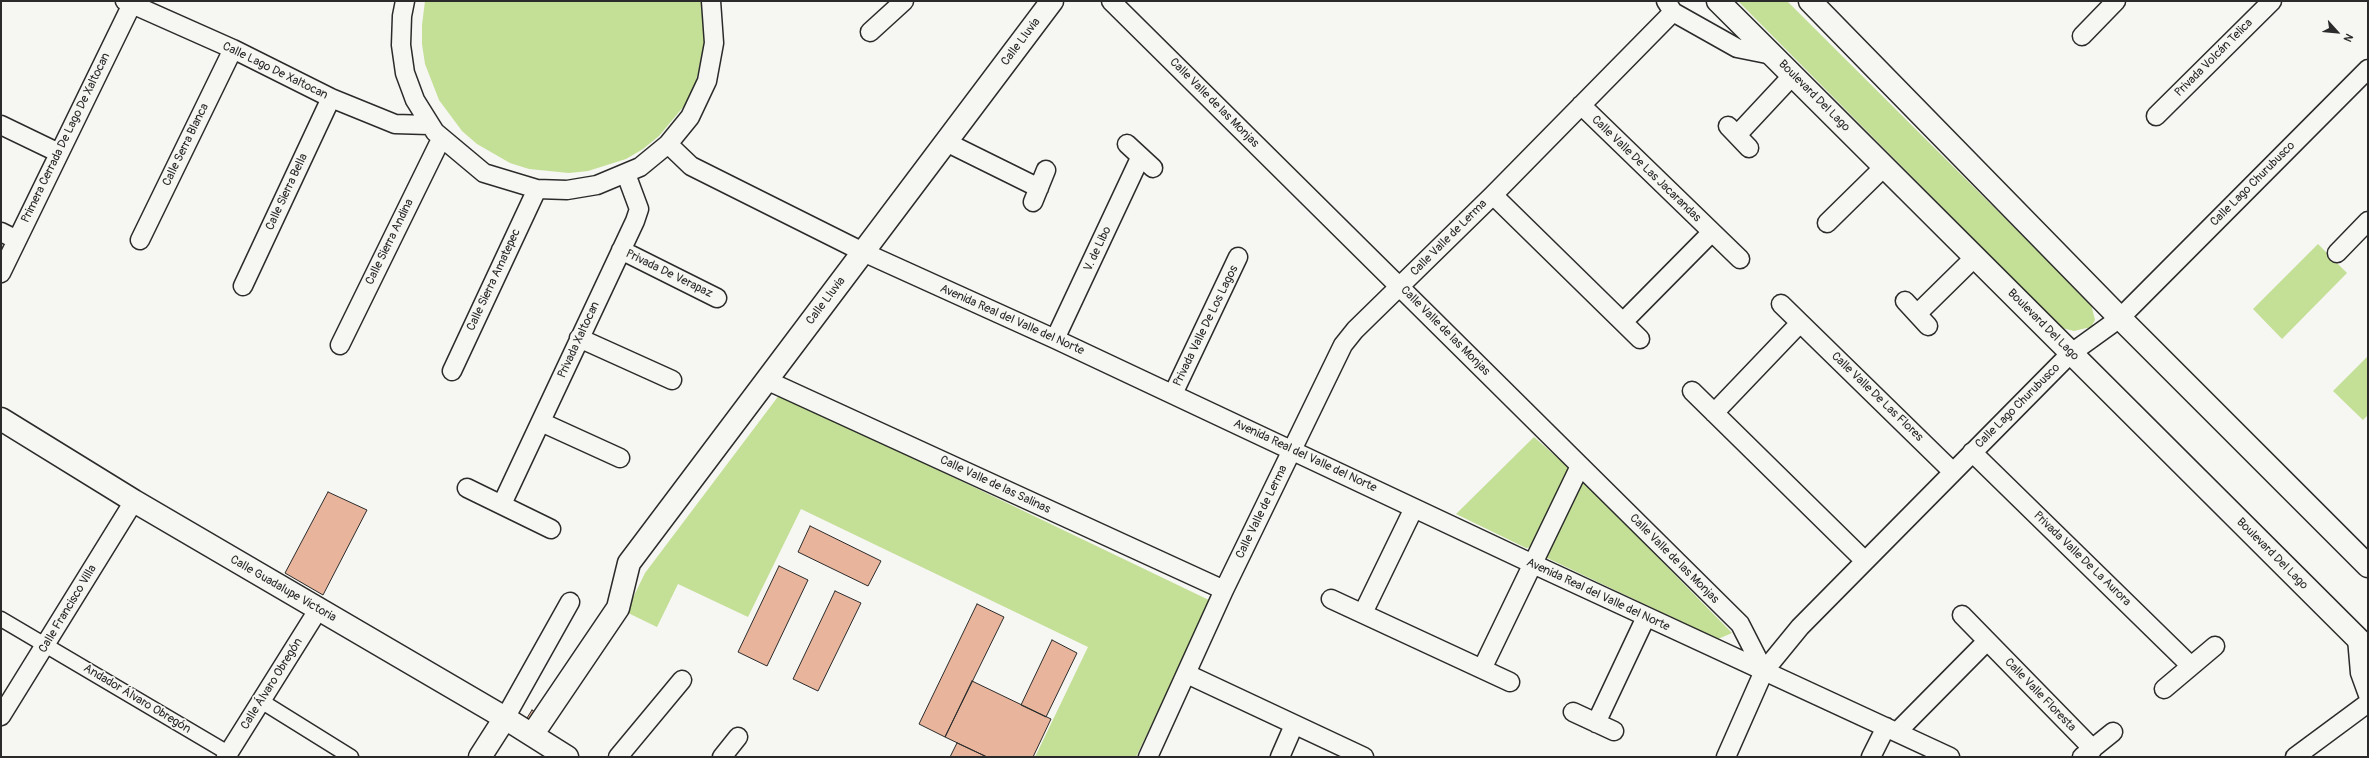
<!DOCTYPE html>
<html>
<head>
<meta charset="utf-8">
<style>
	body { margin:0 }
	#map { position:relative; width:2369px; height:758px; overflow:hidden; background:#f6f6f2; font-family:Pangolin,sans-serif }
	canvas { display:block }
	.frame { position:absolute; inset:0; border:2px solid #2b2b2b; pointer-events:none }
	.north { position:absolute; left:2317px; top:12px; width:40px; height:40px; -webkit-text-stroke:3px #f6f6f2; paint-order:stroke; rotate:117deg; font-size:11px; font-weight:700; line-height:16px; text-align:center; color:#2b2b2b }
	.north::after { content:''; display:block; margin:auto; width:14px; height:18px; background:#2b2b2b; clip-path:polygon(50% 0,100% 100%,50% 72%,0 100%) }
</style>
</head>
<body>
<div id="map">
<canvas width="2369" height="758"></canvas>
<div class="frame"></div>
<div class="north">N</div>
</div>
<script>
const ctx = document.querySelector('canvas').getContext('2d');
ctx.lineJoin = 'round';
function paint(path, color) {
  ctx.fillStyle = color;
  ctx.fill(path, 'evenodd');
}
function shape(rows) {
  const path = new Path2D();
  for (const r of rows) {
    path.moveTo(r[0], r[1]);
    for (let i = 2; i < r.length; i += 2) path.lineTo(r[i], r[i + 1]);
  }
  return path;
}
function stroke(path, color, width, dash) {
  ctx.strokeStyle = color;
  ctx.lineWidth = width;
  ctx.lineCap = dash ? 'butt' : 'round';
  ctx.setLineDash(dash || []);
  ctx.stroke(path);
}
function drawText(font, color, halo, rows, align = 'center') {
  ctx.font = font + ' Pangolin,sans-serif';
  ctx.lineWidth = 3.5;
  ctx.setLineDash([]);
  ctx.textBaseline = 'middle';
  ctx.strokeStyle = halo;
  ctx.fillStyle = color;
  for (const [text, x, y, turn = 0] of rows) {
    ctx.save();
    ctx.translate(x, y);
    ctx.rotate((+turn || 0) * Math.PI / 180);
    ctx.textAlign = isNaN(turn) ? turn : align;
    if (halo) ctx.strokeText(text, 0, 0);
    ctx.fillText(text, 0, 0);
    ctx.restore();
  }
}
paint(shape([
	[425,1,702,1,706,32,704,51,694,88,684,106,659,136,643,149,626,159,588,171,569,173,529,169,510,163,477,144,462,131,439,100,425,64,422,44,422,25],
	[1738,1,1787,1,2091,304,2095,320,2091,327,2074,331,2062,328],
	[2318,244,2347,273,2282,339,2253,309],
	[2368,356,2368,415,2363,420,2333,391],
	[780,394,1211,601,1136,757,1035,757,1088,647,801,509,748,617,678,584,657,627,626,612,645,573],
	[1534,437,1571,470,1532,547,1526,548,1456,514],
	[1583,481,1732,633,1718,639,1545,557]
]), '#c4df96');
const building = shape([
	[328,492,367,510,323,595,285,573,328,492],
	[810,526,881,561,868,586,798,552,810,526],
	[779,566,808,580,767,666,738,652,779,566],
	[835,591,861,603,818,691,793,679,835,591],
	[977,604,1004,617,945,737,919,724,977,604],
	[1052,640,1077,653,1046,717,1021,705,1052,640],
	[972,681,1051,719,1033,757,987,757,945,737,972,681],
	[532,710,539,715,535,721,527,718,532,710],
	[957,743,987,757,950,757,957,743]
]);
paint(building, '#e8b49b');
stroke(building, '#2b2b2b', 1);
const pedestrian = shape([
	[1,619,228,753],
	[261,701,351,757]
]);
const minor = shape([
	[125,1,233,49,331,98,395,124,429,125],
	[405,1,402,16,401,45,405,73,415,100,435,132,484,173,537,189,567,190,597,185,640,167,668,144,690,117,707,81,714,43,711,1],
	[1111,1,1740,624,1764,671],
	[1666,1,1673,12,1737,48,1772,55],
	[870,32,904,1],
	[2082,36,2116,1],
	[1581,105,1740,259],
	[2156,116,2272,1],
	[1,125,59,153],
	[1728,126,1749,148],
	[1737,135,1793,75],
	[946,142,1039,188],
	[668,144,691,166,863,252,1055,339,1533,564,1950,757],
	[1127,144,1153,168],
	[1493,195,1640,339],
	[1033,202,1046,170],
	[1827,223,1885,166],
	[1,232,17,240],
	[140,240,233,49],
	[621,250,717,298],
	[2337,253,2368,221],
	[1,273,132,4],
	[243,286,331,98],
	[1905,301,1928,326],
	[1781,304,1953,472],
	[1917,314,1975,257],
	[1623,322,1712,232],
	[579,338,672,380],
	[1055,339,1140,158],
	[340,345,441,139],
	[452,371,537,189],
	[766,380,1224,590],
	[1692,391,1865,561],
	[1173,394,1238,257],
	[1714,413,1800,323],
	[541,422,620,458],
	[1972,452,2191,666],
	[467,488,551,529],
	[502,504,635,221,639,209,626,174],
	[1331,599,1510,682],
	[1363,613,1414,508],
	[1962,615,2093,749],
	[2357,638,2360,673,2368,695],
	[1482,669,1580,466],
	[1187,674,1364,757],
	[2164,689,2215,646],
	[1573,712,1614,731],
	[1,716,134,501],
	[505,718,570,602],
	[1596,723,1646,617],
	[1897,732,1987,641],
	[226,757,318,610],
	[618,757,682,680],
	[722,757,738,737],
	[1148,757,1224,590,1343,345,1355,330,1493,195,1673,12],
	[1280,757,1294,725],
	[1726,757,1764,671,1800,627,2070,354,2120,318,2368,69],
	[1871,757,1886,727],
	[2082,757,2113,732],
	[2295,757,2368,703]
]);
const tertiary = shape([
	[1718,1,2368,649],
	[1810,1,2120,318,2368,566],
	[1,419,134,501,505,718,567,757],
	[532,735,618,608,629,563,1052,1],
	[480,757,505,718]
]);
stroke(pedestrian, '#2b2b2b', 17);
stroke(minor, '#2b2b2b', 21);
stroke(tertiary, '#2b2b2b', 25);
stroke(pedestrian, '#f6f6f2', 14);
stroke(minor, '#f6f6f2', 18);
stroke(tertiary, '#f6f6f2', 22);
drawText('12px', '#2b2b2b', '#f6f6f2', [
	["Calle Lluvia",1021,42,-53],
	["Privada Volcán Telica",2214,58,-45],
	["Calle Lago De Xaltocan",275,71,26],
	["Boulevard Del Lago",1814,96,45],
	["Calle Valle de las Monjas",1214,103,45],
	["Primera Cerrada De Lago De Xaltocan",66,138,-64],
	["Calle Serra Blanca",186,145,-64],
	["Calle Valle De Las Jacarandas",1646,169,44],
	["Calle Lago Churubusco",2253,184,-45],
	["Calle Sierra Bella",287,192,-65],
	["Calle Valle de Lerma",1449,238,-45],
	["Calle Sierra Andina",390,242,-64],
	["V. de Libo",1098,249,-65],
	["Privada De Verapaz",669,274,26],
	["Calle Sierra Amatepec",494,280,-65],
	["Calle Lluvia",826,301,-53],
	["Avenida Real del Valle del Norte",1012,320,24],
	["Boulevard Del Lago",2043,325,45],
	["Privada Valle De Los Lagos",1206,326,-64],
	["Calle Valle de las Monjas",1445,331,45],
	["Privada Xaltocan",579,340,-65],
	["Calle Valle De Las Flores",1877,397,44],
	["Calle Lago Churubusco",2018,406,-45],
	["Avenida Real del Valle del Norte",1305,456,25],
	["Calle Valle de las Salinas",995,485,25],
	["Calle Valle de Lerma",1262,512,-64],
	["Boulevard Del Lago",2272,554,45],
	["Calle Valle de las Monjas",1674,559,45],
	["Privada Valle De La Aurora",2082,559,44],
	["Calle Guadalupe Victoria",283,589,30],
	["Avenida Real del Valle del Norte",1598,595,25],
	["Calle Francisco Villa",68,609,-59],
	["Calle Álvaro Obregón",272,684,-58],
	["Calle Valle Floresta",2040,695,46],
	["Andador Álvaro Obregón",137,699,31]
]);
</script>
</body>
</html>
